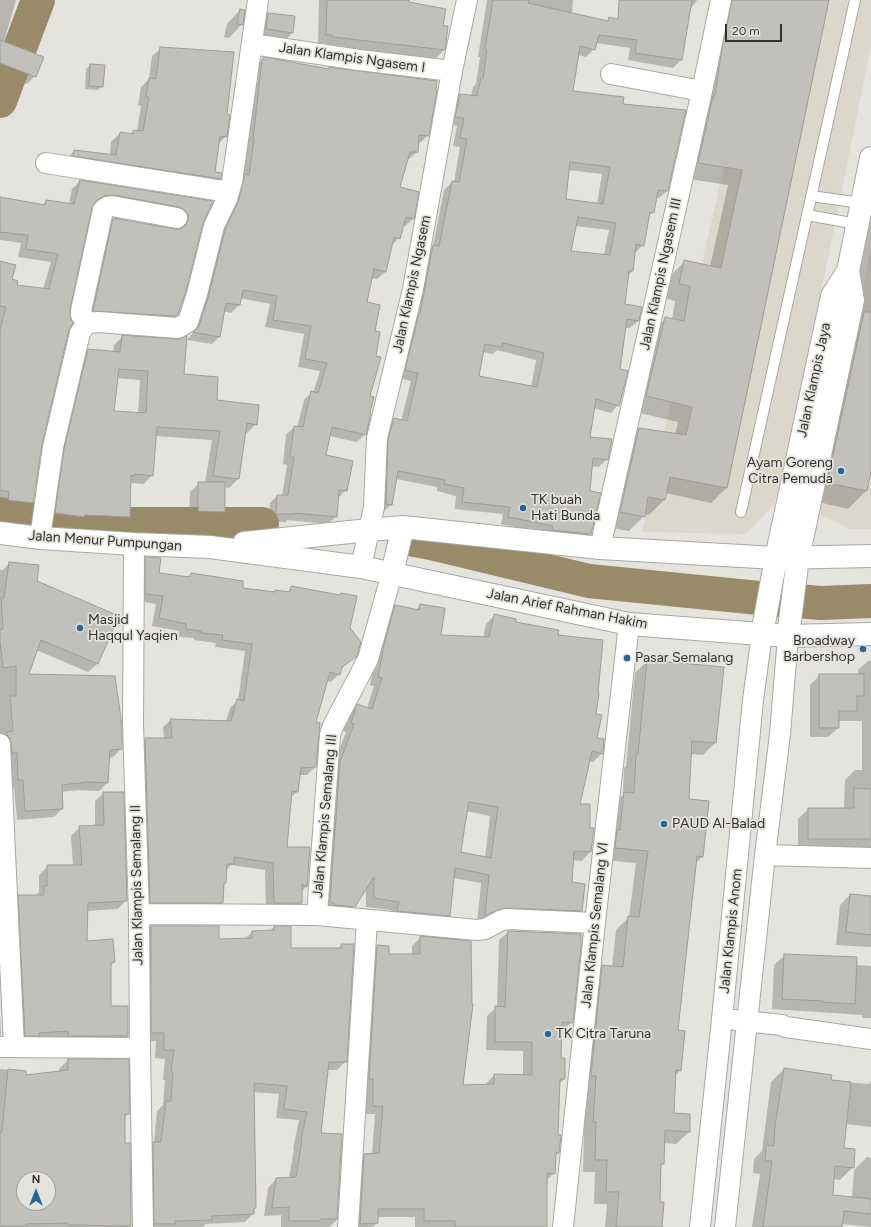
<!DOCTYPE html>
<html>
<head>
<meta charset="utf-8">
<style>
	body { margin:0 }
	#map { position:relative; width:871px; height:1227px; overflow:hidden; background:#e5e3dd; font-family:Figtree,sans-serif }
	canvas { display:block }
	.north { position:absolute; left:16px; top:1171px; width:40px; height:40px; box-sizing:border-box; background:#e5e3dd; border:1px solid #9e9c98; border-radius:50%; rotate:0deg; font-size:11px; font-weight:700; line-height:16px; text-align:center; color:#333230 }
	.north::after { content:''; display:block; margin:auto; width:14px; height:18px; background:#29649c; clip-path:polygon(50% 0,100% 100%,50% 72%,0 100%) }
	.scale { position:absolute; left:725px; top:24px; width:57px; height:18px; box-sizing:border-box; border:2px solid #333230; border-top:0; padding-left:5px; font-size:12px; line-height:14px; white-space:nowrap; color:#333230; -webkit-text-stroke:3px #e5e3dd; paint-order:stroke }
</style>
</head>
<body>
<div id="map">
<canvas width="871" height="1227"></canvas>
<div class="north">N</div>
<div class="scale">20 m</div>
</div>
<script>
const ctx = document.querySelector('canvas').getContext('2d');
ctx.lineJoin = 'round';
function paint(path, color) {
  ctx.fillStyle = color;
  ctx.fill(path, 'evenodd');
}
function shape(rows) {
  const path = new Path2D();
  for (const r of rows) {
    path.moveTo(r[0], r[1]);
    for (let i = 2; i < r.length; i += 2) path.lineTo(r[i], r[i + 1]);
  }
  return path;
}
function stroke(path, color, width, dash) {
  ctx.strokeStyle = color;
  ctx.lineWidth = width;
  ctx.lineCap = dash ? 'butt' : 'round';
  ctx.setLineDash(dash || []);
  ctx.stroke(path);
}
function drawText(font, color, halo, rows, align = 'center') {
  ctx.font = font + ' Figtree,sans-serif';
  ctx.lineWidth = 3.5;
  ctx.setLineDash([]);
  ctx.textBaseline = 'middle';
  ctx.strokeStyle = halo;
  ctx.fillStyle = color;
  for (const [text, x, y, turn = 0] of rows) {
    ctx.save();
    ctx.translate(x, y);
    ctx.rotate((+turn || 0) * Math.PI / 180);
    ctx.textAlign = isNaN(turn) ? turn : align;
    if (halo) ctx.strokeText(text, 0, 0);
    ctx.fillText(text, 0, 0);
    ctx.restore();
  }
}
paint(shape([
	[761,0,871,0,871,45,785,471,773,506,746,534,642,532],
	[871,246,871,529,850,529,820,514]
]), '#dcd7cb');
paint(shape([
	[0,0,16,0,4,42,35,76,27,84,0,74,0,76],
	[319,0,408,0,408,3,442,27,447,27,444,50,435,59,325,46,325,43,318,43],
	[487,0,573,0,572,14,606,22,609,18,646,23,654,0,697,0,696,2,690,9,681,60,673,68,628,60,630,48,596,43,594,49,586,57,578,55,572,92,622,105,667,191,659,198,656,198,653,212,648,217,643,245,635,253,632,271,628,275,623,305,638,321,630,328,625,328,619,370,618,405,611,413,593,408,589,438,607,459,599,467,591,466,589,492,599,494,590,534,582,542,501,524,503,514,455,509,456,496,437,491,437,487,396,479,391,505,383,512,378,512,386,427,394,419,401,421,411,381,398,378,425,254,433,246,444,190,452,182,454,182,460,147,453,146,457,126,448,124,452,103,460,95,471,96,473,87,476,84,480,57,478,57],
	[568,170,602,174,597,204,565,200],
	[575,226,609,230,604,255,570,252],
	[497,350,536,360,531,387,478,377,483,352,493,354],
	[724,0,828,0,726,488,711,503,666,493,664,500,649,515,644,514,644,516,629,531,605,527,624,444,639,429,675,435,678,422,631,411,651,333,666,318,672,319,675,301,665,298,670,276,685,261,710,267,728,185,683,178],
	[240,10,242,24,229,38,224,37,227,24],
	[268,14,294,17,292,33,284,42,257,37,259,23],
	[161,48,226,115,226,136,218,144,214,173,220,179,211,187,66,160,74,151,110,155,111,142,120,133,130,135,134,131,137,131,141,106,138,105,141,87,149,79,152,56],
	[264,58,328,70,329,68,428,135,420,143,418,143,417,152,409,159,407,159,399,188,413,219,405,226,403,226,399,238,391,246,385,272,377,279,371,278,366,303,374,332,365,434,357,442,329,436,325,456,346,490,338,498,336,516,328,524,287,520,286,522,269,521,270,503,277,496,282,496,287,465,283,464,286,435,294,427,297,428,304,400,312,392,313,393,320,371,298,367,304,334,265,327,270,304,240,298,239,305,231,313,223,311,219,337,212,344,187,340,192,334,201,306,255,68],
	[90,65,102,86,98,90,85,89,86,69],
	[80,181,212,202,202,223,178,314,169,322,86,318,105,227,113,219,175,230,181,230,180,223,106,202,96,203,92,206,69,308,68,330,41,444,32,502,25,510,0,507,0,262,11,280,16,286,43,289,51,262,18,257,21,243,0,240,0,198,41,206,46,201,69,204,72,189],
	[871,196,871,466,866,491,848,509,810,500],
	[123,336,183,375,216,401,256,424,247,433,245,433,238,479,229,488,224,487,224,512,215,521,189,520,190,492,199,483,205,483,212,440,156,436,152,475,144,484,130,483,129,516,120,525,76,524,74,525,47,522,79,359,88,350,113,352,114,345],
	[117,378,140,380,138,414,113,412],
	[146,558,158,574,188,577,191,574,242,589,273,593,275,591,286,593,292,587,349,628,355,656,340,670,339,674,331,682,327,681,314,723,315,767,307,775,299,775,297,792,290,798,286,848,309,848,306,887,301,892,301,903,293,911,266,911,265,870,231,865,226,870,225,882,222,885,222,903,214,910,143,910,138,747,145,739,164,739,163,727,171,720,226,721,230,708,238,700,245,651,215,647,216,643,194,640,194,638,178,637,179,631,152,626,156,604,138,601,138,566],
	[9,563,36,582,117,617,97,664,88,672,36,650,28,675,121,749,113,757,108,758,107,783,99,791,78,790,61,792,62,809,54,817,17,820,14,788,10,788,0,745,0,570,3,570],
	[420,605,440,636,483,638,486,624,495,615,557,636,595,715,596,738,602,753,593,762,588,761,578,805,589,829,593,829,590,852,582,861,572,860,571,883,581,910,572,919,477,923,481,883,453,878,449,915,440,924,389,919,391,910,366,907,366,888,354,906,345,915,327,913,331,771,346,732,343,731,349,714,358,705,367,708,374,686,370,685,376,654,387,615,395,606,416,610],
	[466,811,490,816,485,858,460,853],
	[647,661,715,743,703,755,690,754,687,800,702,857,695,864,677,1031,680,1070,675,1076,672,1114,689,1132,676,1144,663,1143,663,1164,660,1166,659,1203,661,1227,605,1227,607,1204,594,1204,595,1172,583,1172,584,1134,581,1134,590,979,602,966,612,967,616,930,629,917,636,863,603,860,612,805,623,795,624,768,626,766,635,673],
	[868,661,871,661,871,852,798,848,798,819,808,809,844,809,845,780,855,770,862,770,862,721,838,721,838,728,828,737,810,737,810,685,820,675,858,675,858,670],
	[104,793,126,900,118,909,87,911,86,942,114,962,110,966,110,1007,127,1007,127,1036,119,1044,17,1044,11,904,19,896,35,896,39,892,39,875,48,866,73,866,71,836,80,827,95,826,95,801],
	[850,895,871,897,871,947,836,945,840,905],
	[151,927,218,940,244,940,252,932,270,931,274,927,290,927,290,949,338,949,342,945,346,1061,337,1070,327,1070,320,1134,341,1135,336,1221,329,1227,281,1227,281,1215,264,1216,268,1188,276,1179,289,1178,294,1149,293,1149,299,1120,276,1118,279,1094,253,1092,255,1208,253,1210,253,1214,245,1222,206,1224,203,1227,146,1227,145,1152,154,1143,157,1111,163,1105,165,1080,163,1080,165,1059,155,1058,156,1041,143,1041,142,935],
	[508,932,580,935,572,1022,563,1031,561,1031,560,1059,564,1079,559,1084,557,1136,558,1153,555,1156,554,1173,546,1181,546,1227,415,1227,415,1217,377,1217,377,1223,373,1227,352,1227,356,1163,364,1155,372,1154,375,1114,365,1114,369,955,377,946,388,955,412,955,412,946,421,937,462,1086,486,1085,486,1084,494,1075,523,1076,523,1051,486,1050,487,1016,497,1007,499,940],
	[785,955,856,965,871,966,871,1018,862,1018,863,1015,772,1009,774,965],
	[0,1015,1,1035,0,1036],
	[68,1060,129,1113,124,1118,124,1144,129,1144,130,1227,0,1227,0,1065,0,1069,25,1071,25,1076,59,1072,59,1069],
	[24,1179,48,1179,48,1203,24,1203],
	[784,1069,830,1081,868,1084,871,1081,871,1127,846,1124,843,1149,853,1167,840,1180,833,1179,831,1196,852,1198,854,1170,867,1157,871,1158,871,1227,842,1224,841,1227,752,1227,760,1174,753,1173,754,1159,762,1151,771,1082]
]), '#0003');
stroke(shape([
	[0,101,38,0],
	[0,514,42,521,90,524,262,524],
	[404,538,431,543,589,581,759,598,821,603,871,601]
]), '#9a8b68', 34);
const building = shape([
	[327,0,409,0,409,2,446,9,443,26,448,26,445,50,333,37,333,35,326,35,327,0],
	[493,0,529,0,528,3,608,21,609,17,618,19,619,0,692,0,682,60,635,53,637,40,599,35,595,50,580,46,573,91,624,97,623,104,686,110,668,191,658,190,654,213,650,212,644,246,636,244,633,271,629,271,625,304,642,307,639,321,627,319,620,369,628,371,619,406,596,399,590,437,612,439,608,460,593,458,590,491,601,493,591,534,552,530,553,526,508,517,510,507,462,502,464,488,444,484,445,480,398,471,392,505,386,504,388,440,394,418,407,421,418,373,405,370,419,314,420,314,433,245,439,246,452,181,459,182,467,139,460,138,464,118,455,117,460,94,477,96,481,78,483,79,487,50,485,49,493,0],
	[570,162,610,167,603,204,566,199,570,162],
	[578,217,616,223,610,255,571,251,578,217],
	[503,343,544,353,537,387,479,376,485,344,502,347,503,343],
	[732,0,829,0,727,488,670,477,665,500,648,497,645,517,620,512,639,428,686,435,692,407,646,396,665,317,684,321,690,286,679,284,684,260,721,268,742,170,698,163,713,96,715,96,721,54,732,0],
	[240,9,245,10,243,25,237,24,240,9],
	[268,13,295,16,293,33,266,29,268,13],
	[0,40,44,57,36,77,0,63,0,40],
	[160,47,234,52,227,114,230,115,227,137,220,136,215,172,222,173,221,179,73,156,74,150,116,155,120,132,133,134,133,130,143,131,149,97,146,97,149,78,156,79,160,47],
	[264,57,329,69,329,67,437,81,436,90,437,90,429,136,419,135,418,152,410,152,400,187,419,192,414,219,406,217,400,239,394,237,386,272,374,269,367,302,380,305,375,331,380,332,376,356,381,357,370,396,374,397,370,412,371,413,366,435,332,427,326,455,353,461,347,491,339,490,337,517,295,513,295,514,276,514,277,495,288,495,294,457,290,457,294,426,303,427,311,391,318,393,327,363,305,359,311,326,273,320,277,296,243,290,240,305,226,303,220,337,193,332,199,326,208,298,225,230,238,202,245,174,249,175,254,140,253,140,262,59,263,59,264,57],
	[90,64,105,65,103,87,89,86,90,64],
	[80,180,213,201,203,223,186,291,178,314,175,316,93,311,113,218,175,229,180,229,185,226,188,220,188,215,185,210,179,207,114,195,104,196,96,201,92,208,70,309,70,319,73,323,69,330,42,444,33,503,8,500,9,492,0,490,0,330,6,307,0,306,0,261,16,265,12,279,18,281,17,285,49,289,58,254,26,249,28,235,0,232,0,197,45,205,46,200,74,204,80,180],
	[864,312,871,312,871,471,867,491,827,483,864,312],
	[122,335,177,339,187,336,184,374,218,377,217,400,259,405,257,425,247,423,239,479,213,476,220,431,157,427,153,476,135,474,134,476,131,475,130,517,85,515,84,517,55,513,64,449,88,349,120,352,122,335],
	[119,369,148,371,146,413,114,411,119,369],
	[198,482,225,482,225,512,198,511,198,482],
	[145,557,161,558,159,573,190,577,191,573,243,581,243,588,275,592,275,590,290,592,291,586,340,595,341,593,357,596,350,628,361,642,357,655,356,657,342,667,340,675,330,672,316,722,320,723,316,767,301,768,298,792,292,791,287,847,310,847,307,887,302,884,302,903,274,903,273,863,234,857,234,864,227,864,226,883,224,883,223,903,150,903,145,738,172,738,170,719,231,721,237,699,244,701,252,644,222,640,223,635,201,633,201,631,186,629,186,624,159,618,163,596,145,594,145,557],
	[9,562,39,565,37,581,119,616,98,664,41,640,29,674,115,676,122,726,122,749,110,750,108,783,88,782,62,785,63,809,25,811,23,780,18,780,17,753,12,753,11,743,10,738,7,735,7,732,13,731,10,696,16,696,16,666,3,668,0,641,0,630,3,629,1,598,4,598,9,562],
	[420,604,445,608,441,635,489,637,494,614,516,619,516,622,559,630,558,635,603,640,598,693,599,693,596,714,602,715,597,738,604,739,603,754,592,751,580,804,590,804,590,828,594,828,591,852,574,851,572,882,585,884,582,911,506,908,485,915,489,875,455,868,450,916,397,911,399,902,374,898,374,877,355,907,336,905,330,901,340,762,354,724,351,723,357,704,372,709,382,678,378,677,384,645,395,605,419,610,420,604],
	[469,802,498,807,491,858,461,852,465,825,469,802],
	[647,660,724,667,716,743,692,741,689,799,709,801,703,857,697,856,678,1030,685,1031,681,1071,676,1070,674,1113,690,1114,690,1132,665,1130,664,1164,661,1164,660,1202,664,1202,662,1227,616,1227,619,1192,606,1192,607,1160,595,1160,596,1122,593,1122,596,1076,591,1076,602,965,623,967,628,916,639,917,648,851,615,848,617,830,620,830,624,792,634,793,636,754,638,754,647,660],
	[819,674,864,674,864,696,857,696,857,711,839,711,839,728,819,728,819,674],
	[854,788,871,789,871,839,808,839,808,808,854,808,854,788],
	[103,792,124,792,127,901,88,903,87,941,113,939,115,962,111,963,111,1006,128,1006,128,1036,68,1036,68,1031,39,1033,39,1036,25,1036,18,895,44,895,44,886,47,886,47,865,82,865,79,826,104,825,103,792],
	[850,894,871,896,871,935,846,932,850,894],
	[151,926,219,926,219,939,252,938,252,931,274,930,274,926,291,926,291,948,341,948,341,944,354,944,347,1062,329,1062,321,1133,342,1134,337,1219,320,1219,320,1221,289,1221,289,1207,272,1208,276,1178,296,1177,302,1141,301,1140,307,1112,284,1109,287,1086,254,1083,256,1208,254,1208,254,1214,212,1216,212,1220,175,1221,175,1224,154,1224,153,1142,161,1142,166,1101,171,1101,173,1072,171,1071,174,1050,164,1050,164,1033,151,1033,151,926],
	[508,931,581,934,581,947,573,1023,562,1022,561,1058,565,1058,565,1079,560,1079,558,1135,561,1135,559,1153,556,1153,555,1174,547,1173,547,1227,455,1227,455,1221,424,1221,424,1209,378,1209,378,1223,360,1224,364,1154,379,1153,383,1106,373,1106,373,1079,369,1079,377,945,389,946,389,954,420,954,420,936,471,941,472,1004,473,1004,463,1085,494,1084,494,1074,532,1075,532,1042,495,1042,495,1006,505,1007,508,931],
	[784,954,857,957,855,1004,823,1002,823,1001,782,999,784,954],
	[68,1059,129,1059,130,1114,125,1114,125,1143,130,1143,131,1226,68,1225,68,1223,26,1224,26,1226,0,1226,0,1132,2,1132,8,1069,26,1071,26,1075,68,1070,68,1059],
	[24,1179,48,1179,48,1203,24,1203,24,1179],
	[784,1068,832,1075,831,1080,851,1082,844,1148,855,1149,854,1168,835,1166,833,1195,871,1199,871,1214,844,1211,842,1227,763,1227,772,1161,765,1161,766,1145,774,1146,775,1126,784,1068]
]);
paint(building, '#c2c0bb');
stroke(building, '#9e9c97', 1);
const lane = shape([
	[811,196,861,203],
	[807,215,857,224],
	[741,512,855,0]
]);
const street = shape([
	[252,44,359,60,452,71],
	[611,74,702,91],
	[46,163,229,192],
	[89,323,81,315,81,311,103,210,107,207,112,206,177,218],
	[40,538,53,447,80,333,84,327,89,323,98,322,178,328,188,322,197,294,214,226,227,199,232,182,258,0],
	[134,544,133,724,139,914,140,1048,143,1227],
	[600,548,702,91,721,0],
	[361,567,374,507,377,438,413,289,452,71,467,0],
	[0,744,14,1047],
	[765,855,871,858],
	[139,914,317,915,477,930,485,929,500,921,506,919,595,923],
	[317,915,330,735,333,726,368,659,392,573],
	[735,1020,782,1025,786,1027,871,1039],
	[0,1047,140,1048],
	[348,1227,367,921],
	[563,1227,595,923,629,624],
	[700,1227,722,1019,753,700,762,634],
	[725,1227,765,855,780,734,788,636]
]);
const secondary = shape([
	[0,533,40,538,134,544,210,547,361,567,629,624,788,636,871,634],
	[244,543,369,530,403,527,600,548,776,558,871,556],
	[392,573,403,527],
	[762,634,776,558,832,296,848,271],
	[788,636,798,558,853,300,848,271,871,158]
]);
stroke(lane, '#aaa8a3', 12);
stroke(street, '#aaa8a3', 22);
stroke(secondary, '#aaa8a3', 24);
stroke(lane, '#fff', 10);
stroke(street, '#fff', 20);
stroke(secondary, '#fff', 22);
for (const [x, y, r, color] of [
	[841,471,4,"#29649c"],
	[523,508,4,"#29649c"],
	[80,628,4,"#29649c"],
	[863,649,4,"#29649c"],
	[627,658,4,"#29649c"],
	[664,824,4,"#29649c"],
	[548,1034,4,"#29649c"]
]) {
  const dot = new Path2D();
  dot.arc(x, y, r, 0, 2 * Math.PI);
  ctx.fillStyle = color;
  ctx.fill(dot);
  stroke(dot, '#e5e3dd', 1.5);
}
drawText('14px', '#333230', '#e5e3dd', [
	["Jalan Klampis Ngasem I",352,58,8],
	["Jalan Klampis Ngasem III",661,274,-78],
	["Jalan Klampis Ngasem",412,284,-78],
	["Jalan Klampis Jaya",814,380,-78],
	["Jalan Menur Pumpungan",105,541,4],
	["Jalan Arief Rahman Hakim",567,609,11],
	["Jalan Klampis Semalang III",325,816,-85],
	["Jalan Klampis Semalang II",137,885,-91],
	["Jalan Klampis Semalang VI",595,925,-84],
	["Jalan Klampis Anom",731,931,-84]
]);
drawText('14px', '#333230', '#e5e3dd', [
	["Ayam Goreng",833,463,"right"],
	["Citra Pemuda",833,479,"right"],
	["TK buah",531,500],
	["Hati Bunda",531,516],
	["Masjid",88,620],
	["Haqqul Yaqien",88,636],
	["Broadway",855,641,"right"],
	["Barbershop",855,657,"right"],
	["Pasar Semalang",635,658],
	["PAUD Al-Balad",672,824],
	["TK Citra Taruna",556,1034]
], 'left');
</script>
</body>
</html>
